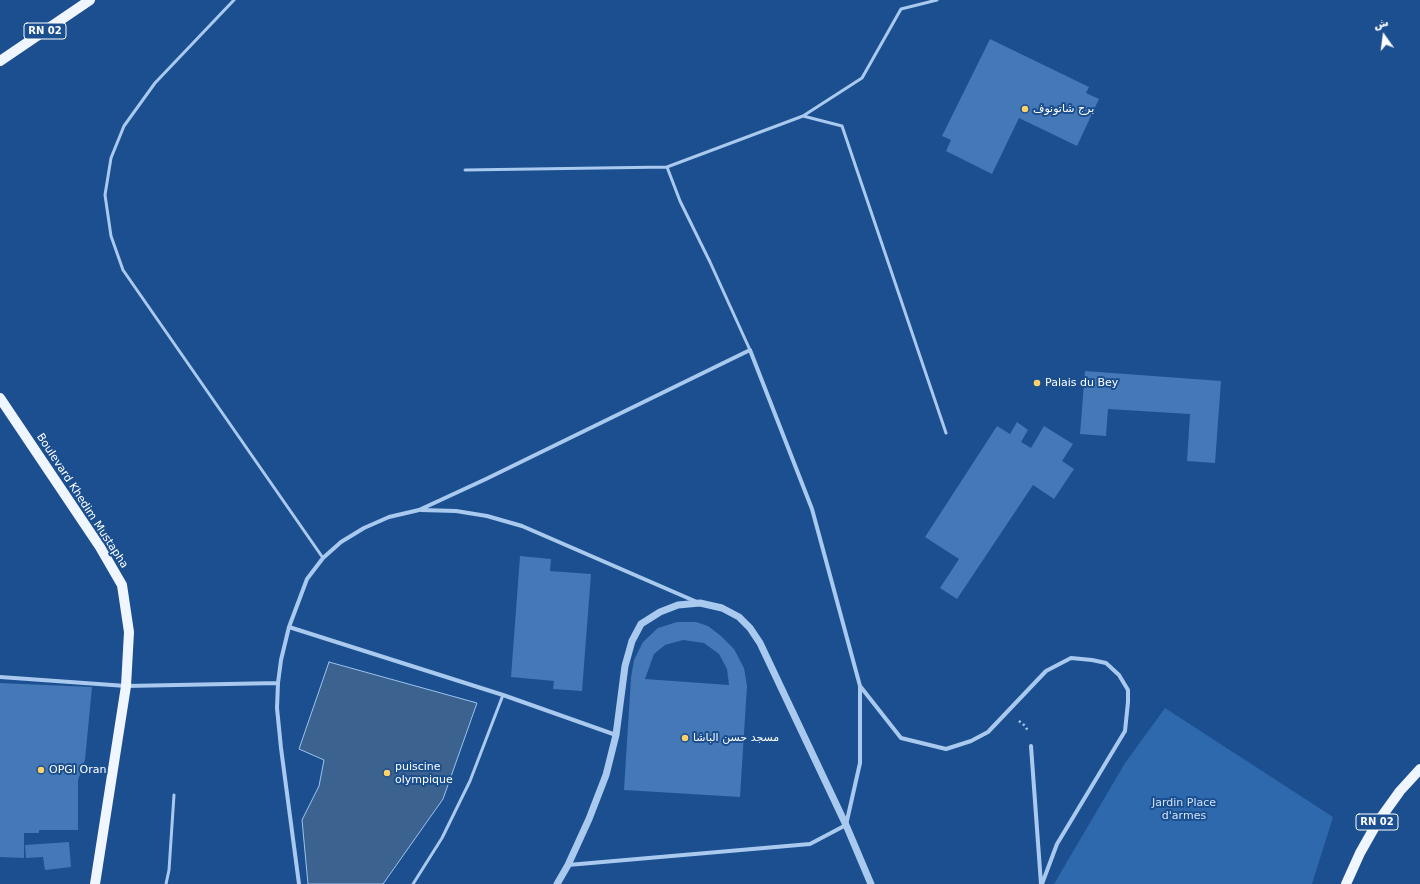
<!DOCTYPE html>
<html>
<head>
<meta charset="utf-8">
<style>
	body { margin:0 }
	#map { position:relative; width:1420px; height:884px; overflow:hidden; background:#1b4f8f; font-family:"DejaVu Sans","Noto Naskh Arabic",sans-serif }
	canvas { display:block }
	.north { position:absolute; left:1364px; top:16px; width:40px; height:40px; -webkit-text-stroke:3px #1b4f8f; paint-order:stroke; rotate:346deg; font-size:11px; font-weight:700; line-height:16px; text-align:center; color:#fff }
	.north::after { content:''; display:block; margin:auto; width:14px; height:18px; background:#fff; clip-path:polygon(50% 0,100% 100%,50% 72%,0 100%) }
</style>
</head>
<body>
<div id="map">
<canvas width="1420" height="884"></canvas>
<div class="north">ش</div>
</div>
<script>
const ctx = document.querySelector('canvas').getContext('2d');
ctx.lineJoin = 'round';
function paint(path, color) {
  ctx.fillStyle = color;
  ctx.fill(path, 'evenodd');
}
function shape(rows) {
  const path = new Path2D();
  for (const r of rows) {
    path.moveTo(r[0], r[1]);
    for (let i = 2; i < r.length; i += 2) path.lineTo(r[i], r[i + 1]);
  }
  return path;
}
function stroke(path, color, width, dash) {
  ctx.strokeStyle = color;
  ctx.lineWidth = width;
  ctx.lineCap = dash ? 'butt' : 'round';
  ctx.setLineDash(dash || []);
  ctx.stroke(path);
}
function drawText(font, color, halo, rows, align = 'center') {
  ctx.font = font + ' "DejaVu Sans","Noto Naskh Arabic",sans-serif';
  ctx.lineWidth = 4;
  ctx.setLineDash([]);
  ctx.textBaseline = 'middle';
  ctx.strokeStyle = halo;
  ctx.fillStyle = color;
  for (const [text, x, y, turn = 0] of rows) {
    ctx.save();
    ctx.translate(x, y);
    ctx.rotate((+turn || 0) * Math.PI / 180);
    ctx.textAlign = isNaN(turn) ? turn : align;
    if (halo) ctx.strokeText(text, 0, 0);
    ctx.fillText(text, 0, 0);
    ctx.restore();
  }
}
paint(shape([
	[1165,708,1333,817,1312,884,1054,884,1125,763]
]), '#2e69ad');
const water = shape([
	[329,662,477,703,443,799,383,884,308,884,302,820,319,786,324,760,299,749,329,662]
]);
paint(water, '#3c6290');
stroke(water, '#9cc4f0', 1);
paint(shape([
	[990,39,1089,87,1086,93,1099,99,1077,146,1019,118,992,174,946,151,951,140,942,136],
	[1085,371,1221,381,1215,463,1187,461,1190,414,1108,409,1106,436,1080,434],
	[1017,422,1028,430,1021,442,1031,448,1044,426,1073,444,1062,461,1074,469,1054,499,1033,485,957,599,940,588,959,559,925,537,997,426,1010,434],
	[520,556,551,559,550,571,591,574,582,691,553,689,554,681,511,677],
	[677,622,696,622,708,626,721,636,734,649,744,668,747,686,740,797,624,790,631,678,634,660,643,642,658,628],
	[683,640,704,643,719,654,727,669,729,685,645,679,654,654,665,645],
	[0,683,92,687,85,760,78,780,78,830,39,830,39,833,24,833,24,858,0,857],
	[69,842,71,867,45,870,43,857,26,858,25,845]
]), '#4478b7');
stroke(shape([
	[1019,721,1024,725,1029,732]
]), '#a9c9ee', 2.5, [2, 3]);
stroke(shape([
	[234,0,155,83,124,126,111,158,105,195,111,236,123,270,323,558],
	[803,116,842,126,946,433],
	[667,167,680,201,710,262,750,350],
	[465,170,667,167,803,116,862,78,901,9,937,0],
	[166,884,169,870,174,795],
	[413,884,442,838,470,781,503,695]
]), '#a9c9ee', 3);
stroke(shape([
	[421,510,456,511,487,516,522,526,697,602],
	[289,627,503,695,616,735],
	[0,677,126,686,278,683],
	[1031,746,1041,884],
	[568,865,810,844,846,825,860,763,860,687],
	[299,884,281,748,277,708,278,683,281,660,289,627,307,579,323,558,341,542,364,528,389,517,419,510,486,479,750,350,812,509,860,686,901,738,946,749,971,741,988,732,1046,671,1071,658,1092,660,1106,663,1119,675,1128,690,1128,702,1125,731,1057,844,1042,884]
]), '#a9c9ee', 4);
stroke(shape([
	[557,884,568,865,589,819,606,775,616,735,625,666,632,641,641,624,660,612,678,605,700,603,722,608,739,617,750,628,760,643,846,825,871,884]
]), '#a9c9ee', 7);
stroke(shape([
	[0,61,90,0],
	[0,398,100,547,122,585,129,632,126,686,95,884],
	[1346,884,1360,853,1377,823,1400,791,1420,769]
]), '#f0f6ff', 10);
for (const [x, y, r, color] of [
	[1025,109,4,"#ffd166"],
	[1037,383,4,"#ffd166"],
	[685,738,4,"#ffd166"],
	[41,770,4,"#ffd166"],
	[387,773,4,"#ffd166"]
]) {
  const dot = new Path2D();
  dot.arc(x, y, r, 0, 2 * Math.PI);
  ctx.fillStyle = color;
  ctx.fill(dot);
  stroke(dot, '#1b4f8f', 1.5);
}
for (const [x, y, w] of [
	[45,31,42],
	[1377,822,42]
]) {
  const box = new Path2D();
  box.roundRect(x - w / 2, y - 8, w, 16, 3);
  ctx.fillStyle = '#1b4f8f';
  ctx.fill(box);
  stroke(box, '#fff', 1);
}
drawText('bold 10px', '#fff', null, [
	["RN 02",45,31],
	["RN 02",1377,822]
]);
drawText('11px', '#fff', '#1b4f8f', [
	["برج شاتونوف",1033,109],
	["Palais du Bey",1045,383],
	["مسجد حسن الباشا",693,738],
	["puiscine",395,767],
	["olympique",395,780],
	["OPGI Oran",49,770]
], 'left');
drawText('11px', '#fff', '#1b4f8f', [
	["Boulevard Khedim Mustapha",82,501,57]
]);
drawText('11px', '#cfe3fa', '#1b4f8f', [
	["Jardin Place",1184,803],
	["d'armes",1184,816]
]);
</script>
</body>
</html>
